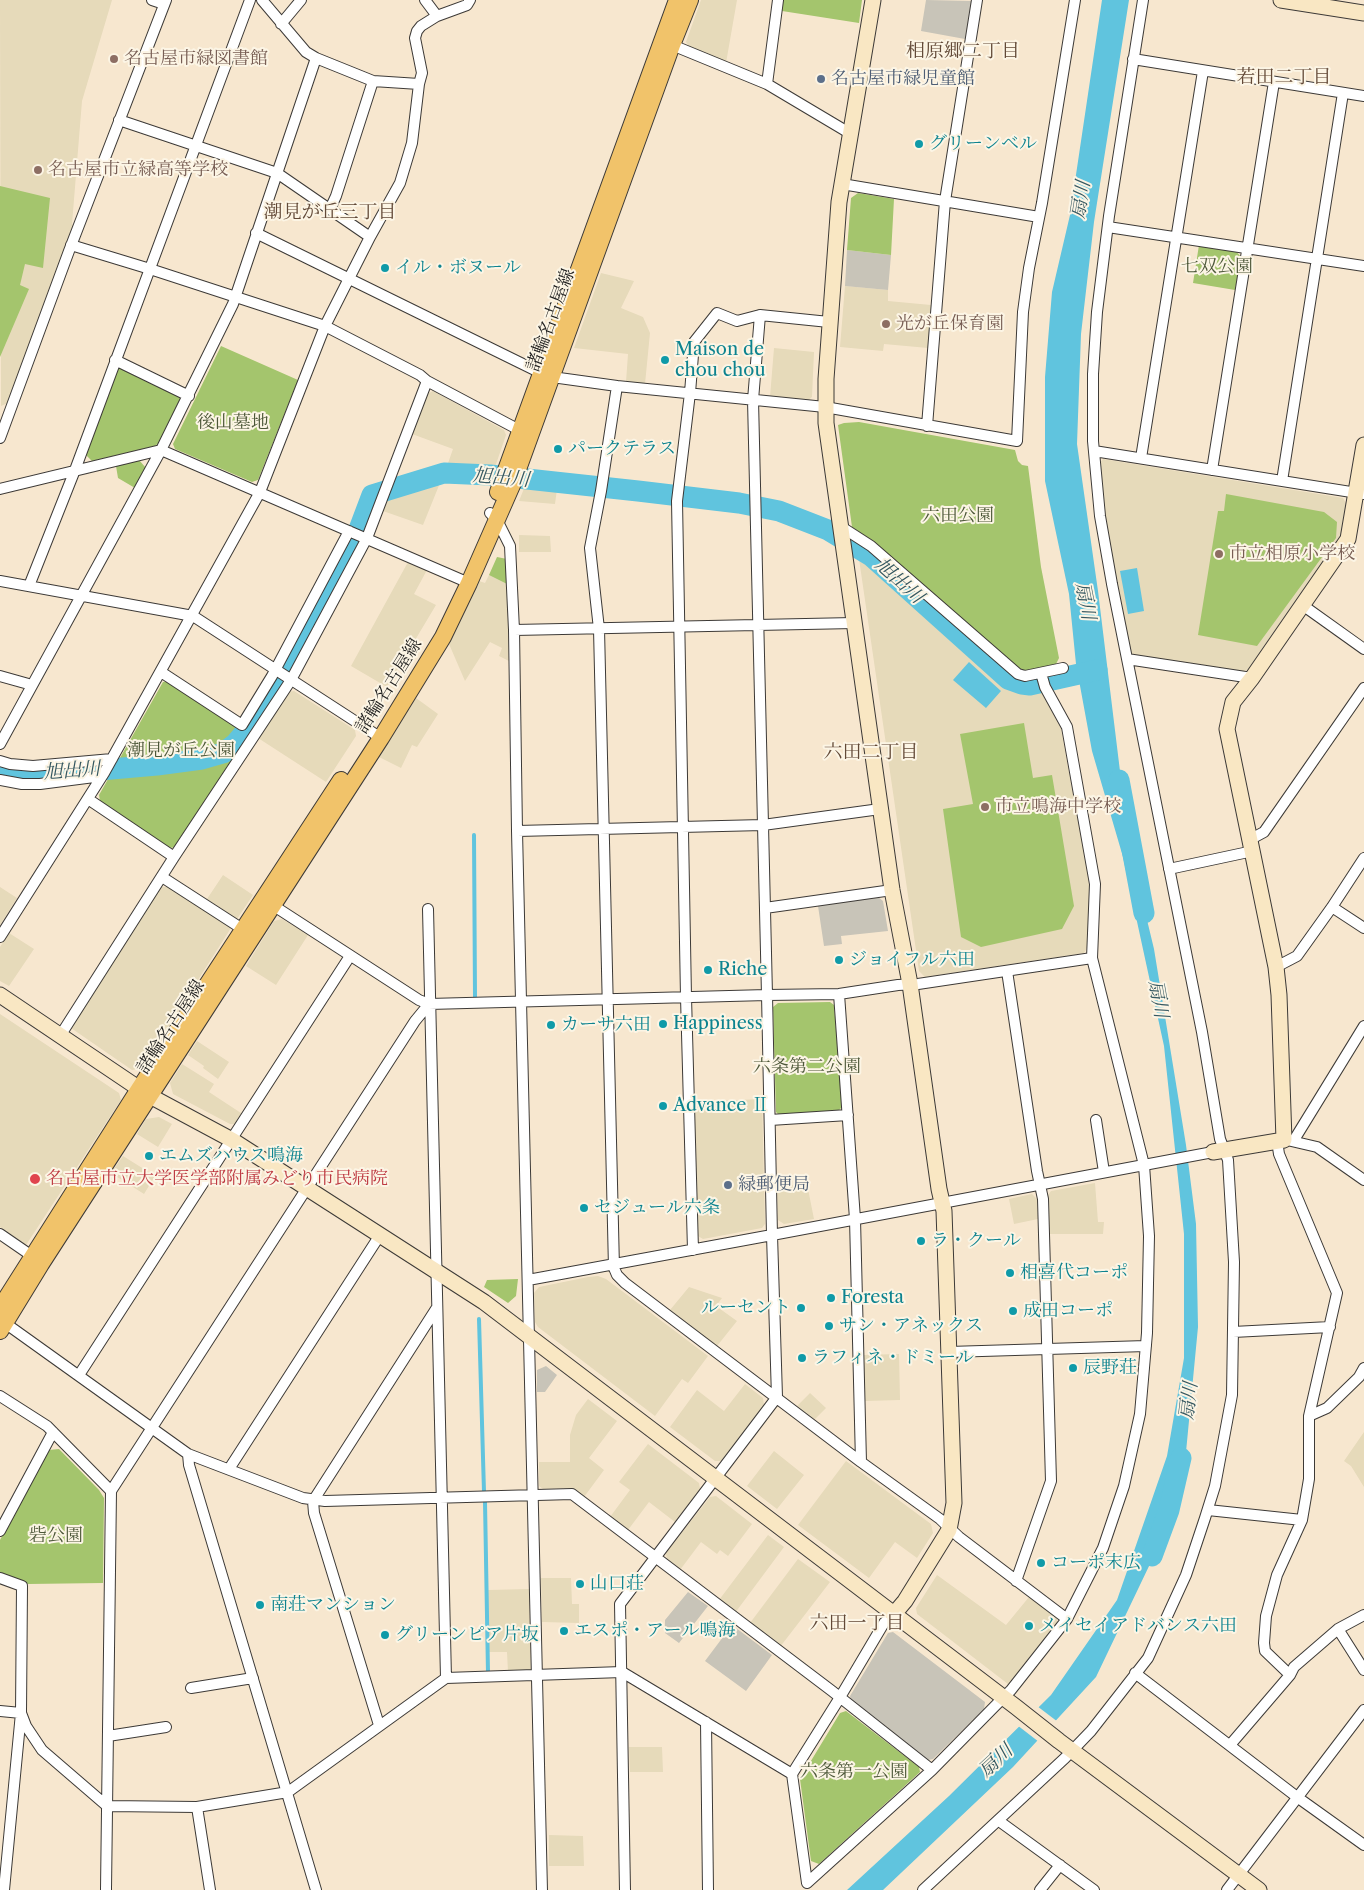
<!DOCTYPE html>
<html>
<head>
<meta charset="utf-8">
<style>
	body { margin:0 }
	canvas { display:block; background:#f7e7cf }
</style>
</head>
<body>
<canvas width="1364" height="1890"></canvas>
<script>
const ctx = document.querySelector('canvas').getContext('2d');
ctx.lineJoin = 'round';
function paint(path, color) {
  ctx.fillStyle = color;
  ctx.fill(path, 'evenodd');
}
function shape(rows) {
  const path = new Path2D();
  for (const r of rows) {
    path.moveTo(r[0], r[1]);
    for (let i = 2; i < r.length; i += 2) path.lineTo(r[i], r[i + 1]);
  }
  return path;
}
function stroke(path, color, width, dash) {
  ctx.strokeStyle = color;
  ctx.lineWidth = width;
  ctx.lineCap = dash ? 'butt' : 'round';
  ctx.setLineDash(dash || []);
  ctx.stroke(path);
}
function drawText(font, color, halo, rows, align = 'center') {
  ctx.font = font + ' "Libre Caslon Text","Noto Serif JP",serif';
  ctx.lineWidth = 4;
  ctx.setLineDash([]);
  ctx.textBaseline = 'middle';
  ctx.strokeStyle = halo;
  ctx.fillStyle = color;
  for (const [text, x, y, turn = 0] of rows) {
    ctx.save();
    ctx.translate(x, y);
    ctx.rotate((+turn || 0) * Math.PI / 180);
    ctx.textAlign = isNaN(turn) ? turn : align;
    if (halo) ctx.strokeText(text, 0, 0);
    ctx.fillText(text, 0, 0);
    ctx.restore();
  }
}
paint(shape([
	[0,0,112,0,82,101,72,224,73,225,8,403,1,406],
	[701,0,737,0,726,63,690,48,686,42],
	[601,273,634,281,621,308,643,317,650,333,645,384,626,382,628,354,574,348],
	[845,286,888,290,888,301,931,305,928,348,884,344,883,351,840,347],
	[774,348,814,352,812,397,807,401,770,397],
	[433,391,504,430,506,435,494,470,447,466,453,449,412,434,427,394],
	[1103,459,1343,498,1346,503,1340,537,1248,669,1242,672,1132,654,1129,650,1103,515,1099,464],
	[442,478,423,525,383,511,390,495],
	[525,486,557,489,555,504,519,501],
	[519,535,550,536,551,552,519,552],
	[858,552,871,561,1000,679,1022,688,1039,688,1061,729,1090,885,1088,946,1084,953,925,977,919,971],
	[408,562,427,570,414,594,436,605,387,687,351,666],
	[489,575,507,584,509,661,499,656,502,648,490,642,465,681,449,644,479,581,485,583],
	[294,691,355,730,356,736,326,782,258,738,288,692],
	[416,698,438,714,417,747,412,745,401,768,379,757],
	[223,875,253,895,237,919,207,899],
	[0,887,17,898,0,925],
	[161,887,168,887,231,928,142,1068,132,1070,71,1028],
	[282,919,308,935,276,985,246,966,274,921],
	[9,933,34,949,9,986,0,981,0,947],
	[0,1014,119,1093,121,1100,26,1245,0,1227],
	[197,1041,229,1062,218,1079,203,1068,204,1066,188,1055],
	[182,1064,214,1084,209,1092,244,1115,238,1124,230,1124,173,1094,170,1083],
	[762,1099,765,1224,762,1228,703,1239,698,1236,694,1102],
	[159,1117,172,1124,158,1147,137,1134,146,1119],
	[123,1156,155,1176,144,1194,111,1173],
	[1095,1183,1098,1222,1104,1222,1103,1234,1048,1234,1048,1195,1051,1191],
	[807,1184,814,1219,784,1224,778,1220,777,1186],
	[1032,1194,1037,1199,1038,1219,1014,1224,1009,1199],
	[588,1277,598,1276,606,1279,708,1356,688,1383,682,1379,655,1416,538,1327,535,1322,534,1293,539,1287],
	[689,1287,722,1298,716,1306,737,1321,717,1346,670,1310],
	[899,1354,900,1400,865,1401,863,1355],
	[745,1384,763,1398,764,1405,721,1461,715,1461,670,1427,697,1390,724,1411],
	[810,1393,826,1408,814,1420,797,1406],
	[588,1399,617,1421,589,1458,604,1470,584,1497,572,1488,543,1489,539,1486,539,1462,570,1462,570,1435,576,1415],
	[1364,1432,1364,1487,1351,1466,1344,1461],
	[648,1444,699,1483,700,1489,675,1522,649,1502,628,1530,610,1517,630,1490,619,1482],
	[774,1451,804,1475,777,1509,747,1486],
	[846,1461,931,1524,933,1533,917,1558,895,1542,869,1578,798,1525],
	[716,1496,752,1524,728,1556,720,1550,717,1554,701,1542,680,1570,667,1561,666,1553,710,1497],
	[768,1535,784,1547,735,1613,719,1600],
	[798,1559,830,1582,780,1647,750,1623],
	[937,1575,1006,1625,1029,1597,1057,1618,1057,1625,1008,1684,917,1614,916,1608],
	[541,1578,571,1578,572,1604,579,1604,579,1623,542,1622],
	[529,1589,531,1669,530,1672,508,1672,507,1652,488,1652,488,1590],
	[629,1747,662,1747,663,1772,630,1772],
	[549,1835,583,1836,584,1866,549,1866]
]), '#e6daba');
paint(shape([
	[926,0,972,1,965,39,921,31],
	[847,250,891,255,888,290,845,286],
	[878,897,883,901,888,931,841,936,842,944,824,946,818,906],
	[546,1366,557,1375,545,1392,537,1392,537,1370],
	[688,1592,708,1606,679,1643,665,1633,665,1620],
	[732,1625,772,1655,746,1691,705,1661],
	[893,1632,985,1702,984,1709,933,1759,928,1760,851,1701,850,1696,888,1633]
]), '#c8c4b8');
paint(shape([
	[783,0,862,0,859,23,782,11],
	[0,186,50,198,43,268,25,264,20,285,29,289,0,357],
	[858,193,894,199,891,255,847,250,851,198],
	[1199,245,1236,251,1241,257,1235,290,1193,283],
	[221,346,298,380,258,480,252,482,175,449,173,444],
	[123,366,178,394,181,399,160,442,155,446,92,461,85,454,117,369],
	[859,422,1015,450,1018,461,1022,465,1028,466,1041,567,1059,658,1055,666,1025,672,1018,670,881,548,852,527,838,425,844,423],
	[139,460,146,468,135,488,118,478,116,466],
	[1226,494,1324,512,1337,522,1336,538,1257,646,1198,635,1218,511,1224,511],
	[497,557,507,559,507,584,489,575],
	[169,681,250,734,176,847,170,848,100,801,99,795,163,682],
	[1024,723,1033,778,1052,775,1074,906,1062,929,981,947,961,937,943,809,973,804,960,734],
	[830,1002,834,1005,842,1107,837,1112,780,1116,776,1112,773,1007,778,1003],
	[518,1279,516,1296,508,1303,484,1287,487,1280],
	[59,1449,99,1490,104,1498,103,1583,28,1584,0,1573,0,1540,49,1450],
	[846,1711,919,1767,920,1772,819,1864,811,1861,800,1779,840,1713]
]), '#a4c56d');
paint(shape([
	[1102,0,1129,0,1094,222,1081,334,1077,444,1098,591,1129,845,1154,949,1186,1145,1196,1224,1198,1327,1186,1452,1150,1564,1096,1677,1013,1767,883,1890,847,1890,949,1796,1051,1695,1117,1600,1167,1456,1184,1358,1184,1234,1164,1046,1123,857,1092,751,1076,664,1069,594,1045,481,1045,377,1052,292,1070,215],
	[1137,568,1144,611,1128,614,1120,571],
	[969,662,1001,691,986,708,953,680]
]), '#60c4de');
paint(shape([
	[1037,1706,1058,1722,1039,1742,1017,1725]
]), '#f7e7cf');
stroke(shape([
	[474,835,475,998],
	[479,1319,484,1492],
	[485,1502,488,1673]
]), '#60c4de', 4);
stroke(shape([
	[0,771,23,775,43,775,157,765,202,759,223,753,235,744,246,731,278,682,355,540,372,495,444,473,490,475,638,491,739,503,779,511,828,530,871,556,1008,679,1022,684,1030,685,1097,670],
	[1119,780,1144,913],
	[1152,1556,1169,1510,1181,1458]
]), '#60c4de', 21);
const street = shape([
	[152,0,164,4],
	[425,0,437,16],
	[281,24,301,0],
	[672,45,767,84,851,134],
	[1133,59,1364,96],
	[419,84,422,73,415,38,417,31,421,26,437,16,467,5,470,0],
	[767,84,778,0],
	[119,120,277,173,370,237],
	[842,184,1039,217],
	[330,209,336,196,373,81],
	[1108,227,1364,266],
	[256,233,541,373],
	[71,245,150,269,325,326,420,375,427,381,523,432],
	[760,315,753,400,767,995,839,994,898,985,918,984,1092,958],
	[115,360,189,396],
	[552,377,617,386,825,407,1017,441,1023,312,1029,268,1042,203,1075,0],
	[617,386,601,491,590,548,599,629,614,1268,617,1275,625,1283,861,1462,940,1519,959,1537,1067,1619,1103,1548,1124,1486,1140,1414,1147,1333,1149,1236,1144,1165,1092,958,1095,884,1067,727,1045,687,1041,673],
	[927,426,945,201,977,0],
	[0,438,69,251,166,0],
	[1094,451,1364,494],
	[1141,458,1203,71],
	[1212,470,1274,82],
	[1282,481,1343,93],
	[0,489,161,450,469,583],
	[490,513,497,520,510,546,514,630,517,831,542,1890],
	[840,526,871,546,1018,674,1025,676,1063,668],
	[0,581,193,616,381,738],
	[29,586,75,470,250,0],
	[1301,604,1364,649],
	[514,630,854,623],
	[1127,659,1252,678],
	[161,672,242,725,272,676,349,531],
	[0,676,32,685],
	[0,744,161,450,233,304,316,58],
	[0,761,10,764,33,766,112,759],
	[0,780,22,784,40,784,102,776],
	[88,799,174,857],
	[517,831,763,825,880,809],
	[1251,839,1264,832,1364,688],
	[1169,869,1253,851],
	[162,877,244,930],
	[274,906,419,1000,429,1004,767,995,772,1235,528,1280],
	[1332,907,1364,928],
	[765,908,892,890],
	[428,909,446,1678],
	[0,937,104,773,260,492,325,326,370,237,400,183,412,143,419,84,373,81,316,58,306,52,262,0],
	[1276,967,1297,956,1332,907,1364,858],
	[1007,971,1037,1171,1043,1199,1051,1481,1016,1581],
	[839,994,855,1219,861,1462],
	[60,1036,174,857,291,680,367,538,427,381],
	[770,1120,848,1115],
	[1096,1120,1104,1172],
	[1287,1140,1317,1147,1364,1180],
	[1294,1140,1364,1026],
	[1277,1141,1279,1154,1337,1293,1309,1416,1309,1479,1302,1520,1277,1575,1266,1616,1264,1643,1265,1651,1290,1675],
	[0,1234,32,1256],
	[693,1250,686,997,677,501,690,393,694,342,717,313,737,321,760,315,829,322],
	[5,1323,188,1454,303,1498,325,1501,572,1494,832,1691,932,1770],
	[1233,1332,1330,1327],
	[949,1352,1146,1346],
	[79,1375,350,956],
	[0,1396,47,1426,111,1491,106,1890],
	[1309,1416,1327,1408,1359,1377,1364,1368],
	[188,1454,189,1465,316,1890],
	[229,1469,380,1235],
	[111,1491,415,1021,429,1004],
	[1208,1510,1302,1520],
	[0,1531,53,1432],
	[0,1578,22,1586,21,1713,0,1711],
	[1338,1629,1364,1670],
	[1135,1673,1297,1797,1364,1845],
	[191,1688,253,1678],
	[706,1722,708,1890],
	[379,1725,314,1513,313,1501,436,1309],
	[108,1736,166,1727],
	[1230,1745,1290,1675,1294,1667,1338,1629,1364,1615],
	[792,1774,839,1699,884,1623,894,1614],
	[197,1807,210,1890],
	[999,1821,1094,1890],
	[4,1890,21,1713,26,1726,42,1750,107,1806,197,1807,288,1792,446,1678,622,1672,792,1774,807,1883,932,1770,995,1706,1011,1690,1067,1619],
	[625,1890,620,1604,777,1397,772,1235,1213,1152],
	[923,1890,1065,1758,1091,1731,1148,1658,1186,1575,1205,1518,1215,1486,1232,1395,1234,1262,1228,1160,1220,1139,1202,1032,1112,584,1100,516,1093,441,1093,374,1097,312,1109,216,1143,0],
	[1040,1890,1060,1865],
	[1227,1890,1364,1710]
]);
const secondary = shape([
	[873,0,839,202,826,379,826,423,892,890,910,984,939,1189,944,1211,954,1503,949,1530,905,1601,894,1614],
	[1281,0,1364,13],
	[0,995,150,1096,232,1140,484,1302,1016,1707,1059,1741,1259,1890],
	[1213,1152,1284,1140,1279,995,1276,967,1227,729,1233,702,1252,678,1348,539,1364,445]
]);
const primary = shape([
	[498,492,677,0],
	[0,1308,139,1089,341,780],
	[0,1331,41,1264,381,738,443,637,469,583,513,483,672,45,690,0]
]);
stroke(street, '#3d3a37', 12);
stroke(secondary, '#3d3a37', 17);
stroke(primary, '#3d3a37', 18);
stroke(street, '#fff', 10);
stroke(secondary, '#f9e7c3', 15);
stroke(primary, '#f1c36a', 16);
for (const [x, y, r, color] of [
	[114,59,5,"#8d6e63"],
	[821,79,5,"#5c6f8a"],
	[919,144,5,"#0f9aa8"],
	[38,170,5,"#8d6e63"],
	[385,268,5,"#0f9aa8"],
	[886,324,5,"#8d6e63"],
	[665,360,5,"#0f9aa8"],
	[558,449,5,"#0f9aa8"],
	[1219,554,5,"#8d6e63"],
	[985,807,5,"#8d6e63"],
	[839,960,5,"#0f9aa8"],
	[708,970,5,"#0f9aa8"],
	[663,1024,5,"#0f9aa8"],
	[551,1025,5,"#0f9aa8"],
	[663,1106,5,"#0f9aa8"],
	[149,1156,5,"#0f9aa8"],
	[35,1179,6,"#e0444e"],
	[728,1185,5,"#5c6f8a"],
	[584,1208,5,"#0f9aa8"],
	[921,1241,5,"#0f9aa8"],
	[1010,1273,5,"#0f9aa8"],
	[831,1298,5,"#0f9aa8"],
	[801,1308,5,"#0f9aa8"],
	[1013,1311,5,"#0f9aa8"],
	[829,1326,5,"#0f9aa8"],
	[802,1358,5,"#0f9aa8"],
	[1073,1368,5,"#0f9aa8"],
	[1041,1563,5,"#0f9aa8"],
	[580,1584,5,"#0f9aa8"],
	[260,1605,5,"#0f9aa8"],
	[1029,1626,5,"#0f9aa8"],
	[564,1631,5,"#0f9aa8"],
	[385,1635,5,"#0f9aa8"]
]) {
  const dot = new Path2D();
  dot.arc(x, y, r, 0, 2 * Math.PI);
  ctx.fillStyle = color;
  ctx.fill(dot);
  stroke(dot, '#fcf5e5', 2);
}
drawText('18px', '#785e54', '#fcf5e5', [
	["名古屋市緑図書館",124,59],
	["名古屋市立緑高等学校",48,170],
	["光が丘保育園",896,324],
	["市立相原小学校",1229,554],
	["市立鳴海中学校",995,807]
], 'left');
drawText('18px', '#4e5e75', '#fcf5e5', [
	["名古屋市緑児童館",831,79],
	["緑郵便局",738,1185]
], 'left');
drawText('18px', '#0d838f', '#fcf5e5', [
	["グリーンベル",929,144],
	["イル・ボヌール",395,268],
	["Maison de",675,350],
	["chou chou",675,371],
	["パークテラス",568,449],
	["ジョイフル六田",849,960],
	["Riche",718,970],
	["Happiness",673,1024],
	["カーサ六田",561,1025],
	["Advance Ⅱ",673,1106],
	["エムズハウス鳴海",159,1156],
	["セジュール六条",594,1208],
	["ラ・クール",931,1241],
	["相喜代コーポ",1020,1273],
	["Foresta",841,1298],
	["ルーセント",791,1308,"right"],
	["成田コーポ",1023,1311],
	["サン・アネックス",839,1326],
	["ラフィネ・ドミール",812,1358],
	["辰野荘",1083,1368],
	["コーポ末広",1051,1563],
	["山口荘",590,1584],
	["南荘マンション",270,1605],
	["メイセイアドバンス六田",1039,1626],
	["エスポ・アール鳴海",574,1631],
	["グリーンピア片坂",395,1635]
], 'left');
drawText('18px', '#4c5738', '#fcf5e5', [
	["七双公園",1217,267],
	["後山墓地",233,423],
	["六田公園",958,516],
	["潮見が丘公園",181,751],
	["六条第二公園",807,1067],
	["砦公園",56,1536],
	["六条第一公園",854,1772]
]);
drawText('18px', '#1c1c1c', '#fcf5e5', [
	["諸輪名古屋線",551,320,-70],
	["諸輪名古屋線",389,686,-58],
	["諸輪名古屋線",171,1027,-57]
]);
drawText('18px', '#be3a42', '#fcf5e5', [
	["名古屋市立大学医学部附属みどり市民病院",46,1179]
], 'left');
drawText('19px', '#624937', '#fcf5e5', [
	["相原郷二丁目",963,52],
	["若田二丁目",1284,78],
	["潮見が丘三丁目",330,213],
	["六田二丁目",871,753],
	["六田一丁目",857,1624]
]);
drawText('italic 19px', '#345760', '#fcf5e5', [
	["扇川",1081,200,-81],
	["旭出川",501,478,5],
	["旭出川",899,581,42],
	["扇川",1085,601,79],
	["旭出川",72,771,-4],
	["扇川",1158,999,80],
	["扇川",1189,1401,-83],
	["扇川",996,1761,-43]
]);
</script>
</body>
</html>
